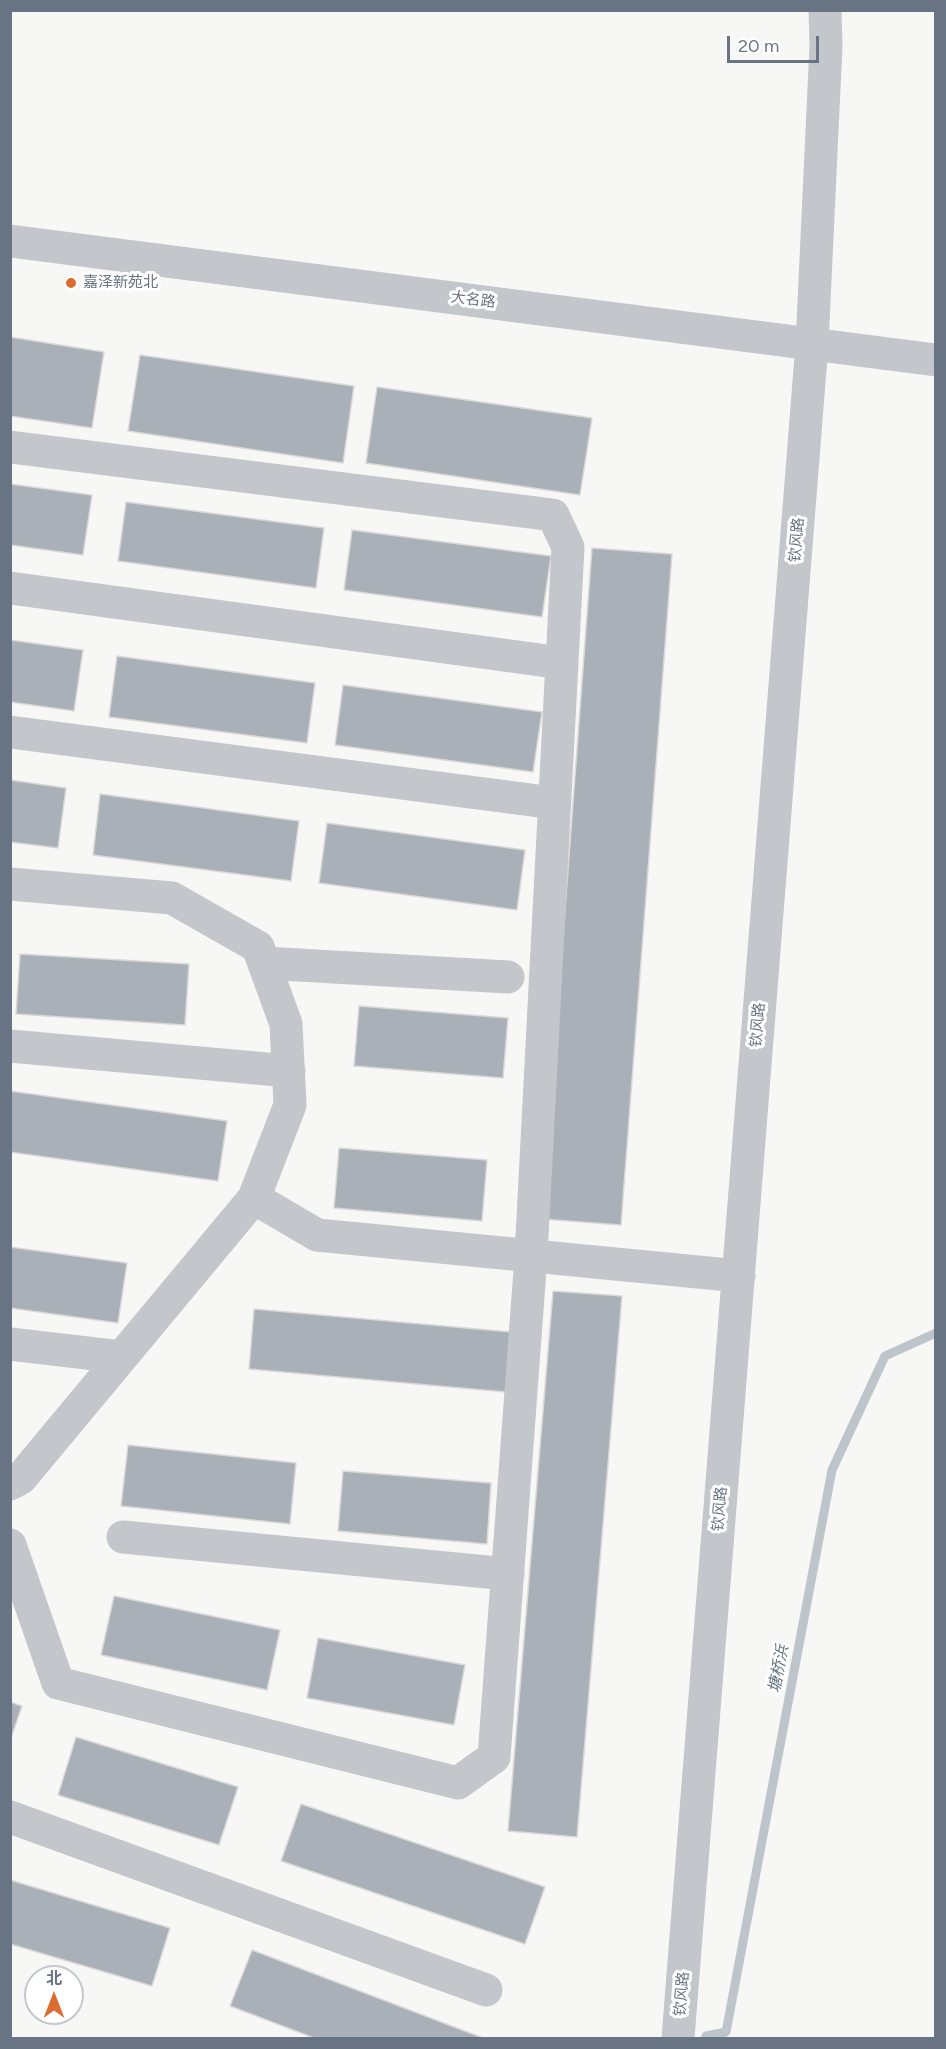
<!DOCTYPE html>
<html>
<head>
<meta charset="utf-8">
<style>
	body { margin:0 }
	#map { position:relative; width:946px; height:2049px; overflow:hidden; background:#f7f7f5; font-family:Figtree,"Noto Sans SC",sans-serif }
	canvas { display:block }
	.frame { position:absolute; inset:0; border:12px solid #687484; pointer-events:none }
	.north { position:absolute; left:24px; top:1965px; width:60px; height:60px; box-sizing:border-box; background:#fff; border:2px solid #c3c7ce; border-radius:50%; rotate:0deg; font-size:16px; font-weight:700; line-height:24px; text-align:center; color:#687484 }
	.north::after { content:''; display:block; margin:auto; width:21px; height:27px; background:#db6d31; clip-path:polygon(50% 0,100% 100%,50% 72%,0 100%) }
	.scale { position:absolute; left:727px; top:36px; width:92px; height:27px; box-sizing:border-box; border:3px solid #687484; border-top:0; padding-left:8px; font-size:18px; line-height:21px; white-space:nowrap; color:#687484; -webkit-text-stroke:4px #fff; paint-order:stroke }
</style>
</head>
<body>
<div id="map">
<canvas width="946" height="2049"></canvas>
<div class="frame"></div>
<div class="north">北</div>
<div class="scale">20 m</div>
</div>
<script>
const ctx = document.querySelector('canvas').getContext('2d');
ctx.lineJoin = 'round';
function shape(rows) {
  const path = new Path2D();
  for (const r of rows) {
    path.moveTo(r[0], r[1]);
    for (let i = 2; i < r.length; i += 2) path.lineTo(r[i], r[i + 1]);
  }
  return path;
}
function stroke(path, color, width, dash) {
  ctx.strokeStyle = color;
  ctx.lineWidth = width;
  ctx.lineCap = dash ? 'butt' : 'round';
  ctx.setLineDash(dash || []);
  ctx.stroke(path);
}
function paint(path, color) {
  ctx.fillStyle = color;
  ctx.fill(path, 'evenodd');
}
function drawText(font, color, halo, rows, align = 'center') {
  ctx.font = font + ' Figtree,"Noto Sans SC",sans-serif';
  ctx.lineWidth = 6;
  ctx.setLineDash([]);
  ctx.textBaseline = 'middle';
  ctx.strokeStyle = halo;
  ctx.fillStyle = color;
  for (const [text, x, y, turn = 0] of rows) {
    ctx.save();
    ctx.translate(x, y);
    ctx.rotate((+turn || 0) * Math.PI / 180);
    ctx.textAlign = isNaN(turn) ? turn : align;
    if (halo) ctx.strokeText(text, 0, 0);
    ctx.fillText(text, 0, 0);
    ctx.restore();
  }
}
stroke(shape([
	[706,2036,726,2032,832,1470,885,1356,936,1333]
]), '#bdc5cb', 9);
const building = shape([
	[10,337,104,352,92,428,10,416,10,337],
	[140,355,354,386,343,463,128,431,140,355],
	[377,387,592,418,580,495,366,463,377,387],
	[10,484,92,495,83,555,10,545,10,484],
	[126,502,324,528,316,588,118,561,126,502],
	[352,530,551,556,542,617,344,590,352,530],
	[592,548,672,554,621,1225,542,1219,592,548],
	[10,640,83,650,74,711,10,702,10,640],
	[117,656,315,683,307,743,109,717,117,656],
	[343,685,542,712,533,772,335,745,343,685],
	[10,780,66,788,58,848,10,842,10,780],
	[100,794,299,821,291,881,93,855,100,794],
	[327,823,525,850,517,910,319,883,327,823],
	[20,954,189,964,185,1025,16,1014,20,954],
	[359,1006,508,1018,503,1078,354,1066,359,1006],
	[10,1091,227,1121,218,1181,10,1152,10,1091],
	[339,1148,487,1160,482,1221,334,1208,339,1148],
	[10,1247,127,1263,118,1323,10,1308,10,1247],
	[553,1291,622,1296,577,1837,508,1831,553,1291],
	[254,1309,511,1332,506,1392,249,1369,254,1309],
	[128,1445,296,1463,290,1524,121,1506,128,1445],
	[343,1471,491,1483,487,1544,338,1531,343,1471],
	[114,1596,280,1630,267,1690,101,1655,114,1596],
	[318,1638,465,1665,454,1725,307,1698,318,1638],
	[10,1702,22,1706,10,1741,10,1702],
	[76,1737,238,1787,219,1845,58,1795,76,1737],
	[301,1804,545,1887,525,1944,281,1861,301,1804],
	[10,1880,170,1928,152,1986,10,1944,10,1880],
	[252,1950,483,2038,314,2038,230,2006,252,1950]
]);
paint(building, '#aab0b7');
stroke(building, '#d9d9d7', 1.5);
stroke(shape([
	[10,241,936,360],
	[10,447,553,515,568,547,531,1256,494,1757,458,1783,58,1683,10,1545],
	[10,588,562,663],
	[10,732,554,803],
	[10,884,172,898,258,947,286,1024,290,1105,254,1198,21,1478,10,1484],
	[264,963,508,977],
	[10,1046,289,1071],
	[254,1198,317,1235,739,1276],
	[10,1344,121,1357],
	[123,1537,508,1574],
	[10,1817,486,1990],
	[678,2038,812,344,826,46,825,10]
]), '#c3c6ca', 33);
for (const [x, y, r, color] of [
	[71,283,6,"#db6d31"]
]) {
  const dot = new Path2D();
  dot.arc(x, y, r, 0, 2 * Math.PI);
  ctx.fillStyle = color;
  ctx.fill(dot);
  stroke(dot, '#fff', 2);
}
drawText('15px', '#687484', '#fff', [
	["嘉泽新苑北",83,283]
], 'left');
drawText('15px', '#687484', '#fff', [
	["大名路",473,300,7],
	["钦风路",797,540,-85],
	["钦风路",758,1025,-85],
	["钦风路",720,1509,-85],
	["钦风路",682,1994,-85]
]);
drawText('italic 16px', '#637580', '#fff', [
	["塘桥浜",779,1669,-79]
]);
</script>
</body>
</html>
